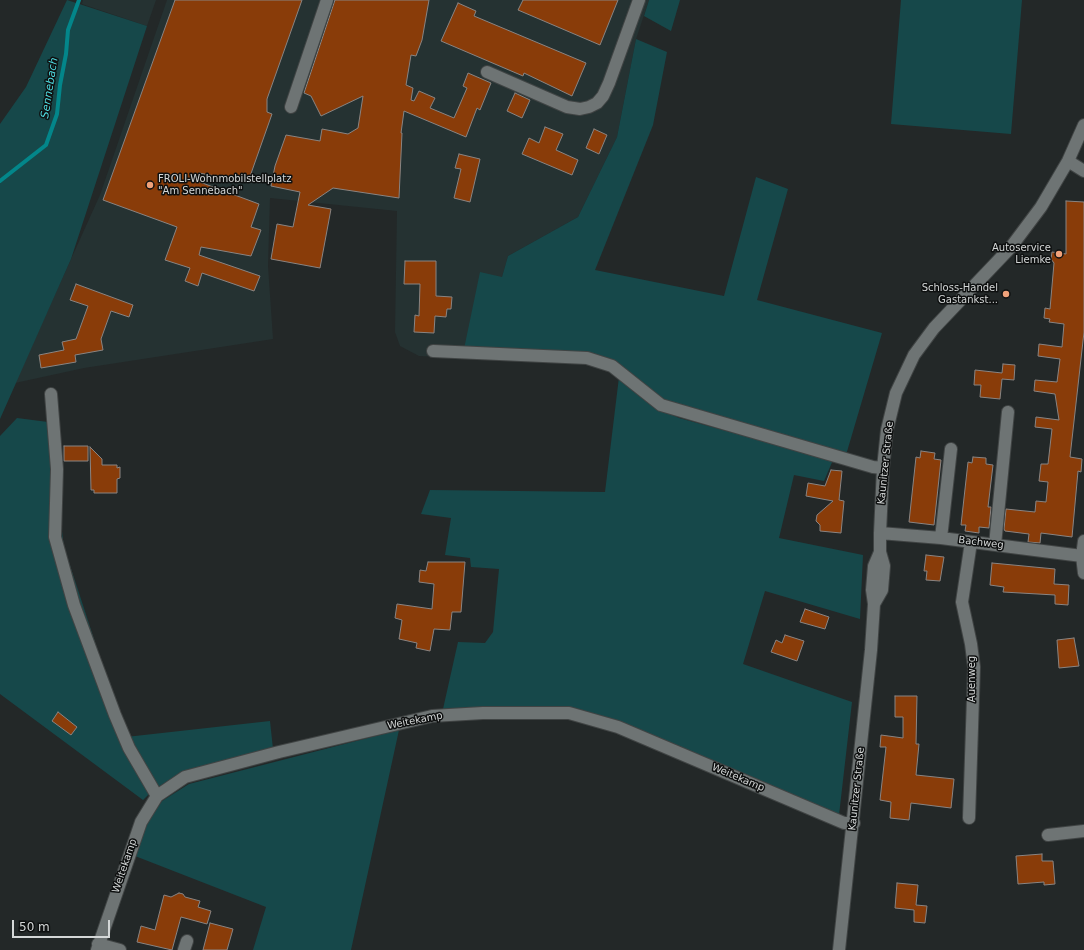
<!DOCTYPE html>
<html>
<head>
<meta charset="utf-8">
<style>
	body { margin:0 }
	#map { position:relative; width:1084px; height:950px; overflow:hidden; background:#232828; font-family:"DejaVu Sans",sans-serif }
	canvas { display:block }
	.scale { position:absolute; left:12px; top:920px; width:98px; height:18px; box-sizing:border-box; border:2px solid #d4d7d7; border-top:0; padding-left:5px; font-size:12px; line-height:14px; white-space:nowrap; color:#d4d7d7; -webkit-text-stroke:3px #0e1010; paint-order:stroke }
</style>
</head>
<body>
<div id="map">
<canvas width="1084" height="950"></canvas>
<div class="scale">50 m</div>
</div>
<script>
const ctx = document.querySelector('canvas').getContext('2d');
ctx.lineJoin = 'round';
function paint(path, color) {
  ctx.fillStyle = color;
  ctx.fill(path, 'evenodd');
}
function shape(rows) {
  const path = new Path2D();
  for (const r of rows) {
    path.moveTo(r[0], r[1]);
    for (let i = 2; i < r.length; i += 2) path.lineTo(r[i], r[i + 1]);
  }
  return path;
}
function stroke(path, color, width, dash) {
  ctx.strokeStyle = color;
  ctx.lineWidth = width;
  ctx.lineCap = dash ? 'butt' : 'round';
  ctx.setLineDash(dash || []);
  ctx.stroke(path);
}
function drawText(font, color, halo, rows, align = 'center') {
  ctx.font = font + ' "DejaVu Sans",sans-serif';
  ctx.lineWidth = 3;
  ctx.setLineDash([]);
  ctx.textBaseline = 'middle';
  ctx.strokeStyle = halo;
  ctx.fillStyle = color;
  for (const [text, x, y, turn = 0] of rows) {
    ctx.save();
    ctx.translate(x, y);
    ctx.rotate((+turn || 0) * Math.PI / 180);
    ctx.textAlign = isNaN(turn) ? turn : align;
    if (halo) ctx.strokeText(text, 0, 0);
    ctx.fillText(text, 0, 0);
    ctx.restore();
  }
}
paint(shape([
	[83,0,156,0,147,26,82,4],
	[167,0,649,0,636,39,617,137,578,217,508,256,502,277,464,349,464,358,419,356,400,346,395,332,397,211,270,198,268,266,273,339,84,368,15,383,100,195]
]), '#253232');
paint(shape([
	[67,0,147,26,71,259,0,419,0,124,26,87],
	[649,0,680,0,671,31,644,16],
	[901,0,1022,0,1011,134,891,124],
	[636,39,667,52,653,125,595,270,724,296,756,177,788,189,757,300,882,333,846,455,660,398,611,359,595,354,464,349,480,272,502,277,508,256,578,217,617,137],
	[619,377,653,406,679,418,833,460,824,481,794,475,779,538,863,555,860,619,765,591,743,664,852,702,839,815,569,709,443,709,458,642,485,643,493,632,499,569,471,567,470,558,445,555,451,518,421,514,430,490,605,492],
	[17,418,48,422,64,547,126,737,270,721,273,749,183,772,152,791,143,800,0,694,0,436],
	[399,730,351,950,253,950,266,907,135,856,148,822,162,801,189,784]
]), '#16484a');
stroke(shape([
	[0,181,46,145,57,114,60,85,66,54,68,30,79,0]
]), '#03868a', 4);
const building = shape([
	[175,0,302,0,267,99,267,112,272,114,248,182,199,173,197,181,259,204,251,227,261,230,251,256,201,247,199,255,260,276,254,291,202,273,198,286,185,281,190,268,165,260,177,227,103,200,175,0],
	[335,0,429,0,422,40,416,56,411,55,406,85,413,88,411,100,414,101,419,91,435,98,430,108,454,118,467,88,463,86,468,73,491,83,480,110,477,108,466,137,404,111,401,133,402,133,399,198,333,188,308,205,331,209,320,268,271,259,277,224,293,227,300,192,271,186,275,166,286,135,320,141,322,129,348,134,358,128,363,96,321,116,311,96,304,93,335,0],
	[523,0,618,0,600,45,518,10,523,0],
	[458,3,476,11,474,16,586,63,572,96,524,73,523,76,441,41,458,3],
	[515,93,530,100,522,118,507,111,515,93],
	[545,127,563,134,556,150,578,160,572,175,522,154,529,138,539,143,545,127],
	[594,129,607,135,599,154,586,148,594,129],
	[459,154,480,159,470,202,454,198,461,169,455,168,459,154],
	[1066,201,1084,202,1084,332,1070,457,1082,459,1081,472,1078,471,1072,537,1041,533,1040,543,1028,542,1029,534,1005,531,1004,529,1006,509,1035,512,1036,501,1046,502,1048,482,1039,481,1041,464,1048,464,1052,429,1035,427,1036,417,1059,420,1055,394,1034,391,1035,380,1057,382,1060,359,1038,356,1039,344,1062,347,1064,324,1049,322,1050,319,1044,318,1045,308,1050,309,1054,263,1051,259,1052,252,1066,254,1066,201],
	[405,261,436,261,436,296,452,297,451,309,447,309,446,317,435,316,434,333,414,332,415,315,419,316,420,284,404,284,405,261],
	[76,284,133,305,129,317,111,311,101,339,103,350,75,355,76,362,41,368,39,355,64,350,62,342,76,339,88,306,70,300,76,284],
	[1003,364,1015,365,1014,380,1002,379,1000,399,980,397,981,385,974,385,975,370,1002,373,1003,364],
	[64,446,88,446,88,461,64,461,64,446],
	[90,447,102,459,102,465,117,465,117,468,120,467,120,478,117,479,117,493,94,493,94,490,91,490,90,447],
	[921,451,935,453,934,459,941,460,934,525,909,522,916,457,920,458,921,451],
	[973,457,986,458,986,464,993,465,988,507,991,507,989,528,979,527,979,533,965,531,966,525,961,525,968,462,972,463,973,457],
	[831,470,842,471,839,500,844,501,841,533,820,531,820,525,816,521,817,515,833,501,806,496,808,483,825,486,831,470],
	[926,555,944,557,940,581,926,580,927,571,924,571,926,555],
	[428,562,465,562,461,612,452,612,450,630,434,629,430,651,416,648,417,643,399,639,402,620,395,618,397,604,432,609,434,584,419,582,420,570,426,571,428,562],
	[992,563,1055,569,1054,584,1069,585,1068,605,1055,604,1055,595,1003,592,1004,587,990,585,992,563],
	[805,609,829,617,825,629,800,622,805,609],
	[785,635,804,641,797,661,771,652,776,640,782,643,785,635],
	[1074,638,1079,666,1059,668,1057,640,1074,638],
	[895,696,917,696,916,744,919,744,916,775,954,779,951,808,911,803,909,820,890,818,891,802,880,800,886,747,880,747,881,735,903,738,903,717,895,717,895,696],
	[58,712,77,727,71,735,52,721,58,712],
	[1042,854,1042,861,1053,861,1055,884,1044,885,1044,882,1018,884,1016,856,1042,854],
	[897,883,918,885,916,905,927,906,925,923,914,922,914,910,895,908,897,883],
	[179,893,183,894,185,897,200,901,198,907,211,911,207,924,181,917,172,950,137,942,141,926,155,930,164,895,171,897,179,893],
	[210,923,233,929,227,950,203,950,210,923]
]);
paint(building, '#893c09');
stroke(building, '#898482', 1);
const minor = shape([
	[487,72,567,107,580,109,589,107,597,103,603,96,609,83,639,0],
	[291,107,327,0],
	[1068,161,1084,171],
	[433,351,587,358,612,366,661,405,873,467,883,468],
	[51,394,57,469,55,537,74,605,115,715,129,748,157,796],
	[880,533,941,538,1082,556],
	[941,538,951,449],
	[1084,541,1082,556,1084,573],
	[995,545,1008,412],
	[874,604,882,590,884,566,880,552,880,533,883,468,887,430,896,393,914,355,934,328,1011,247,1041,207,1068,161,1084,125],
	[969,818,974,667,971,644,962,602,971,542],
	[1048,835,1084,831],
	[98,944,120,950],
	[97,950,141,822,157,796,185,777,279,752,432,716,483,713,569,713,618,727,844,823,854,823],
	[184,950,187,941],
	[839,950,871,650,874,604,872,590,874,566,880,552]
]);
stroke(minor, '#404444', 14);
stroke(minor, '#6e7474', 12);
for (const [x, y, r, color] of [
	[150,185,4,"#f0a27a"],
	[1059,254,4,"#f0a27a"],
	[1006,294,4,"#f0a27a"]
]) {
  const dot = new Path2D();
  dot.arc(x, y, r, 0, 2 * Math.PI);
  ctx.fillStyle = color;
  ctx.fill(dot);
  stroke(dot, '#0e1010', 1.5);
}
drawText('10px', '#d4d7d7', '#0e1010', [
	["FROLI-Wohnmobilstellplatz",158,179,"left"],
	["\"Am Sennebach\"",158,191,"left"],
	["Autoservice",1051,248],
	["Liemke",1051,260],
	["Schloss-Handel",998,288],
	["Gastankst...",998,300]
], 'right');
drawText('10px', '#d4d7d7', '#0e1010', [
	["Kaunitzer Straße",886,463,-84],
	["Bachweg",981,543,7],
	["Auenweg",972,679,-90],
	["Weitekamp",415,721,-11],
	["Weitekamp",738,778,23],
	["Kaunitzer Straße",857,789,-84],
	["Weitekamp",125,866,-71]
]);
drawText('italic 11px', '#4fdce2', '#0e1010', [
	["Sennebach",50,88,-81]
]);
</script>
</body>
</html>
